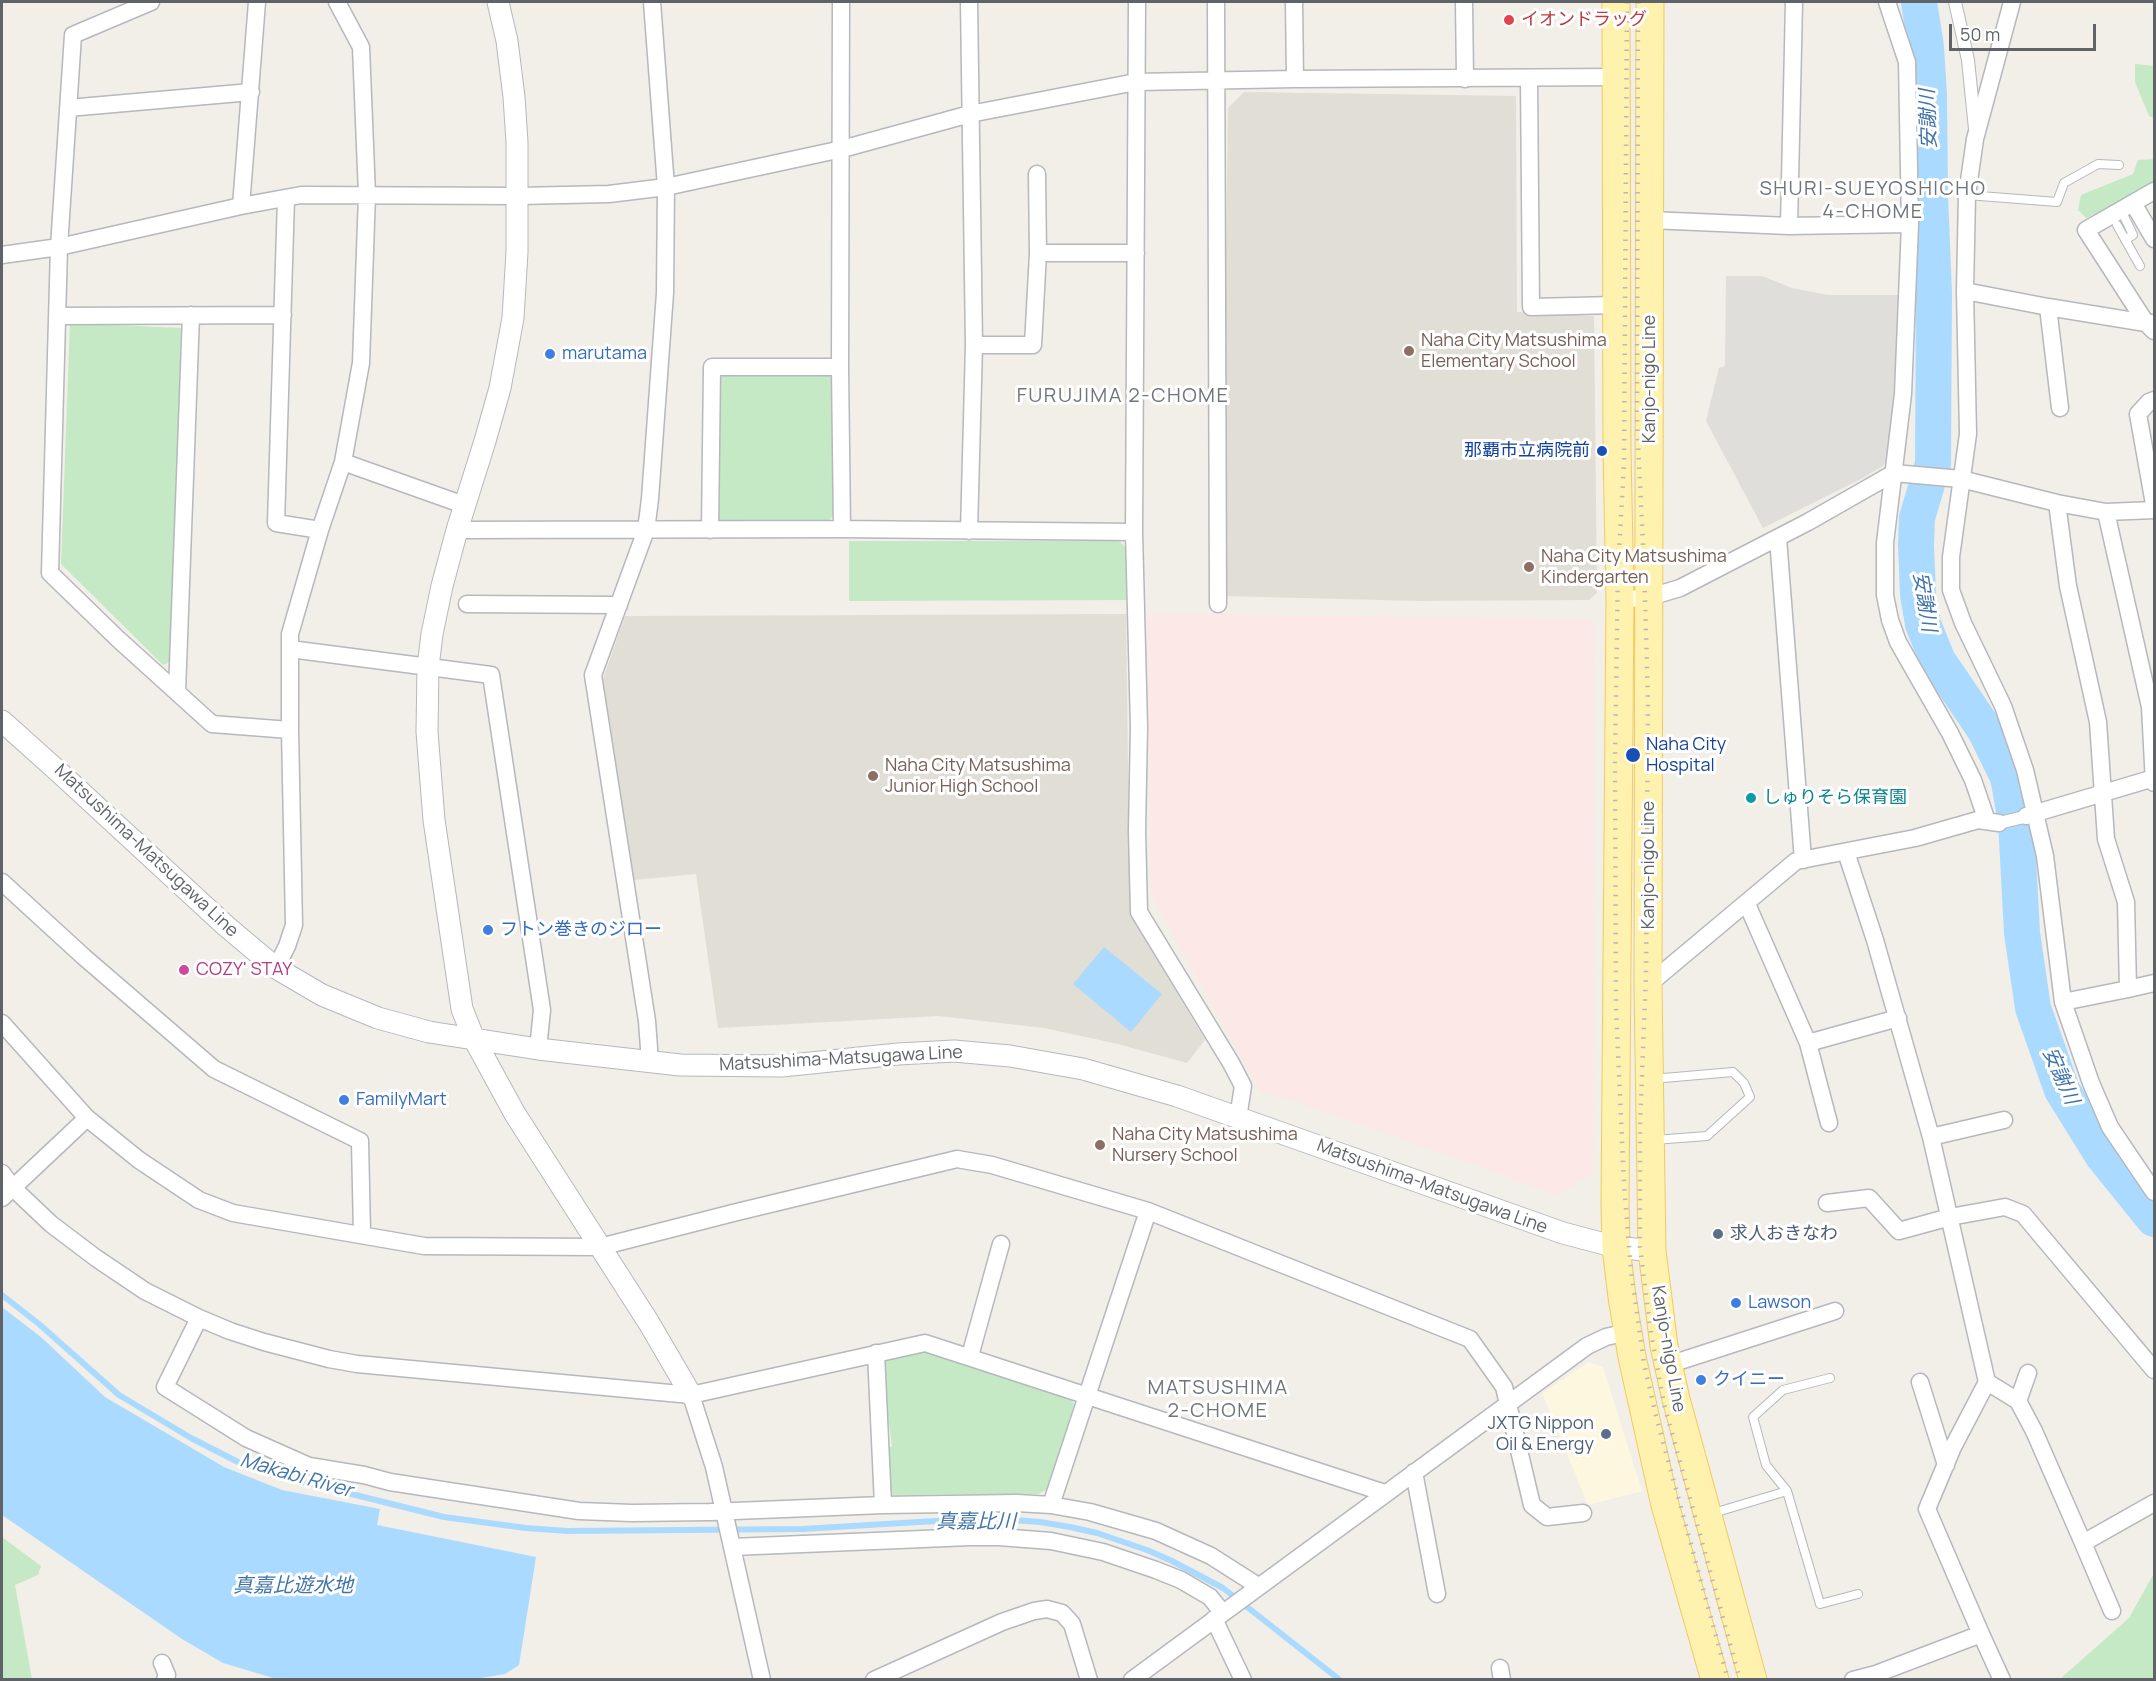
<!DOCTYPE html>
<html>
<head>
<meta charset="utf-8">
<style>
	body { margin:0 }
	#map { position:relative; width:2156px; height:1681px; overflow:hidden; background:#f1efe8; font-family:Manrope,sans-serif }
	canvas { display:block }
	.frame { position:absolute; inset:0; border:3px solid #5f6368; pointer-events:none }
	.scale { position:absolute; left:1949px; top:24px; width:147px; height:27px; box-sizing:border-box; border:3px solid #5f6368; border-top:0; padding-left:8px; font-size:18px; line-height:21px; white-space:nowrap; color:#5f6368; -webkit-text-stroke:4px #fff; paint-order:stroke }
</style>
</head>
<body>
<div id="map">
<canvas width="2156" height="1681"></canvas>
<div class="frame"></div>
<div class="scale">50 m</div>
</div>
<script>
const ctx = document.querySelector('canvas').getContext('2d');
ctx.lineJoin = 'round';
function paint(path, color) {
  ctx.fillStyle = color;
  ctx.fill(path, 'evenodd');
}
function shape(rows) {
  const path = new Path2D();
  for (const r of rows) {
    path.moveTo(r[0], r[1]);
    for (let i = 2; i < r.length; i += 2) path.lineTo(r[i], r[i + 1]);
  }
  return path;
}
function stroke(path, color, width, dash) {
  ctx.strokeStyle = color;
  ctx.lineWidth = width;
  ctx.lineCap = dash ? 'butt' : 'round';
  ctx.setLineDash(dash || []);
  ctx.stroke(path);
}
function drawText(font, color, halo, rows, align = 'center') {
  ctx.font = font + ' Manrope,"Noto Sans JP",sans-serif';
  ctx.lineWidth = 6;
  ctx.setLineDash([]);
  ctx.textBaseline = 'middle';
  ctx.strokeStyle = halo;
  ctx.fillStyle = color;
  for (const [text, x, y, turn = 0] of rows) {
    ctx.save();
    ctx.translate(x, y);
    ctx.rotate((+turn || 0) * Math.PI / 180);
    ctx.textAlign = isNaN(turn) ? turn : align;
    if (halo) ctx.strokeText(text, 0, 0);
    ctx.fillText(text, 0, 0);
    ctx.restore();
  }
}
paint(shape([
	[1589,1362,1603,1367,1642,1491,1588,1505,1542,1393]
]), '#fef7e0');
paint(shape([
	[1726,276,1762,276,1792,288,1828,295,1898,295,1896,377,1888,458,1883,466,1861,479,1763,528,1706,421,1719,368,1725,366]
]), '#e0deda');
paint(shape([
	[1244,92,1516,96,1517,312,1594,316,1597,593,1589,600,1418,601,1224,596,1224,386,1228,108],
	[1126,614,1130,913,1205,1040,1187,1063,1118,1044,1044,1028,939,1016,718,1028,696,874,634,880,603,679,625,616]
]), '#e1ded6');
paint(shape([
	[1147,614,1594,619,1593,1173,1558,1195,1287,1098,1261,1093,1151,894]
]), '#fce8e6');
paint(shape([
	[2135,64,2154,66,2154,118,2149,116,2135,82],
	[2154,159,2154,184,2150,187,2086,218,2078,210,2081,195,2133,174,2138,160],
	[70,323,181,328,172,661,163,665,61,564],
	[833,373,838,509,826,524,715,524,716,374],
	[849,541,1119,541,1130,552,1130,600,849,601],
	[923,1349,1071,1400,1074,1404,1051,1484,1046,1490,1038,1494,888,1495,886,1449,892,1446,880,1358],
	[2,1537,41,1566,38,1575,15,1585,32,1679,2,1679],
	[2154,1573,2154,1679,2060,1679,2129,1618]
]), '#c5e8c5');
paint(shape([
	[1104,947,1162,994,1131,1032,1073,984],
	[2,1307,42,1338,105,1397,224,1467,282,1490,380,1509,377,1525,536,1557,519,1665,505,1674,469,1680,280,1680,223,1663,182,1639,2,1515]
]), '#aadaff');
stroke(shape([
	[2,1295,39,1324,119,1395,191,1438,238,1462,279,1476,444,1517,526,1528,568,1531,802,1529,986,1518,1040,1522,1070,1527,1097,1533,1147,1550,1172,1561,1223,1588,1340,1680]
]), '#aadaff', 6);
stroke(shape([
	[1919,2,1926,47,1929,95,1930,196,1934,293,1933,464,1917,518,1916,545,1918,594,1923,624,1938,661,1985,730,2008,777,2016,821,2022,933,2033,1008,2062,1090,2103,1156,2154,1219]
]), '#aadaff', 36);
const service = shape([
	[1967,195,2057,202,2064,183,2098,164,2119,165],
	[2121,210,2133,235,2125,240],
	[2117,225,2140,266],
	[1652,1079,1733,1072,1744,1083,1750,1097,1707,1136,1654,1140],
	[1787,1491,1766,1465,1753,1417,1783,1390,1830,1378],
	[1710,1514,1787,1491,1820,1604,1858,1594]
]);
const pedestrian = shape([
	[1955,2,1968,60,1975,129],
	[1999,823,2024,817]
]);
const minor = shape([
	[151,2,73,35,59,247,50,573,118,639,212,724,290,730],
	[841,2,840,367,842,529],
	[969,2,974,345,969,531],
	[1137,2,1134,532,1139,727,1137,831,1139,912,1231,1063,1243,1086,1238,1118],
	[1216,2,1218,604],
	[1294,2,1295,79],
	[1464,2,1465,79],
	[1887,2,1907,62,1910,224,1903,394,1885,543,1885,595,1890,620,1898,642,1950,733,1973,780,1987,821],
	[2012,2,1975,139,1967,195,1965,291,1968,434,1951,557,1951,590,1963,623,2003,706,2025,770,2045,856,2063,1002,2091,1083,2110,1127,2154,1192],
	[1529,79,1531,307,1616,305],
	[68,108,251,92],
	[1037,174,1038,253],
	[2154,191,2086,230,2146,323,2154,331],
	[286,198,276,523,320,530],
	[2133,203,2154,239],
	[241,206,257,2],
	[1650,220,1789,226,1794,2],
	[1789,226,1910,224],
	[2,255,59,247,241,206,301,195,518,196,609,194,666,187,842,149,970,114,1136,82,1295,79,1616,77],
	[1965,291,2048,307,2146,323,2153,323],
	[2048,307,2060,408],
	[58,316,283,315],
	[974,345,1033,345,1038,253,1136,253],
	[2154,400,2149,402,2138,414,2154,504],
	[343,462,464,505],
	[2057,503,2068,586,2098,722,2106,839,2126,902,2128,989,2154,983],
	[2106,512,2150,707,2154,783],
	[457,530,842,529,1134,532],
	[710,530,712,367,840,367],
	[1778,538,1803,860],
	[1620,600,1650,597,1680,588,1808,522,1894,473,1961,479,2057,503,2106,512,2154,510],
	[467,604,619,605],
	[290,649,491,675,542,1010,538,1049],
	[177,692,191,315],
	[2026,816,2154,778],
	[1846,852,1875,940,1931,1137,1987,1382,1953,1447,1927,1509,1981,1634,1876,1674,1853,1680],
	[2,882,84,957,214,1069,360,1141,362,1234],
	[1747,904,1808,1043,1898,1018],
	[276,968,287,946,294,925,290,730,290,634,320,530,343,462,361,363,367,195,361,47,337,2],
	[1648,985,1796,861,1915,838,1978,820,1999,823],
	[2063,1002,2128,989],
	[2,1023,87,1118,139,1160,199,1200,233,1213,424,1246,600,1247,737,1212,957,1159,992,1165,1148,1211,1470,1339,1504,1387,1532,1505,1547,1517,1583,1513],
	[1808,1043,1829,1123],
	[650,1062,647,1021,593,675,646,530,650,499,665,293,666,187,652,2],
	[1931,1137,2004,1120],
	[2,1173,12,1187,51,1224,96,1258,145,1291,199,1318,230,1331,264,1342,329,1359,357,1364,691,1395,925,1343,1385,1493],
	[2,1198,87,1118],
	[1827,1203,1869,1198,1899,1231,1950,1217,2005,1207,2023,1214,2154,1370],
	[199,1318,165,1387,246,1438,309,1466,364,1475,390,1482,579,1511,632,1513,710,1512,883,1505,1017,1503,1051,1505,1148,1211],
	[876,1353,883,1505],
	[970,1356,1001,1244],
	[1668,1365,1835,1311],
	[1920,1382,1946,1465],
	[1987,1382,2018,1401,2034,1431,2083,1543,2154,1503],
	[691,1395,714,1467,762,1680],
	[2018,1401,2028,1373],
	[1414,1472,1437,1594],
	[1051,1505,1090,1512,1156,1531,1211,1556,1258,1586],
	[2083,1543,2112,1611],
	[732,1547,970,1537,999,1537,1051,1541,1103,1552,1156,1570,1181,1580,1210,1597,1222,1612],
	[1214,1619,1243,1680],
	[1981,1634,2002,1680],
	[162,1663,167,1675,165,1680],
	[1500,1668,1502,1680],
	[874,1680,1002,1622,1034,1611,1047,1609,1062,1613,1072,1624,1089,1680],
	[1132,1680,1587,1346,1606,1337,1627,1332]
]);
const tertiary = shape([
	[498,2,507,41,514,97,517,142,517,252,513,318,500,388,485,441,457,530,442,586,432,634,428,667,427,732,434,820,462,1009,474,1039,515,1114,649,1323,691,1395],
	[2,721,60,773,226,926,276,968,322,995,378,1018,429,1032,538,1049,680,1065,782,1066,898,1054,954,1051,1010,1056,1083,1069,1177,1096,1563,1233,1616,1247,1652,1251]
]);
const primary = shape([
	[1616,2,1617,450,1620,600,1615,1204,1616,1247,1622,1297,1632,1357,1665,1505,1715,1680],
	[1650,2,1648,985,1652,1251,1664,1346,1676,1399,1753,1680]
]);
stroke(service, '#b5b8bc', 10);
stroke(pedestrian, '#b5b8bc', 14);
stroke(minor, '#b5b8bc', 19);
stroke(tertiary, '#b5b8bc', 23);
stroke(primary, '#f2c960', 29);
stroke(service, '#fff', 8);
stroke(pedestrian, '#fff', 12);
stroke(minor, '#fff', 16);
stroke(tertiary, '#fff', 21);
stroke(primary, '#fff2af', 27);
stroke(shape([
	[1627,2,1624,464,1618,568,1615,757,1616,1008,1624,1184,1631,1270,1644,1363,1656,1416,1728,1680],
	[1638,2,1637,421,1644,565,1648,702,1646,974,1640,1127,1640,1247,1651,1333,1664,1404,1740,1680]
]), '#b6b7b8', 4.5, [1.5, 8]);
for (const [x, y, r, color] of [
	[1509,20,6,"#e0444e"],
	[1409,351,6,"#8d6e63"],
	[550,354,6,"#3f7fe0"],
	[1602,451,6,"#1a4fb4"],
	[1529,567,6,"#8d6e63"],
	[1633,755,8,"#1a4fb4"],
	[873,776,6,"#8d6e63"],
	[1751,798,6,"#0f9aa8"],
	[488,930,6,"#3f7fe0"],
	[184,970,6,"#d1479c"],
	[344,1100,6,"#3f7fe0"],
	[1100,1145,6,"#8d6e63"],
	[1718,1234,6,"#5c6f8a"],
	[1736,1303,6,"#3f7fe0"],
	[1701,1380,6,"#3f7fe0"],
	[1606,1434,6,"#5c6f8a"]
]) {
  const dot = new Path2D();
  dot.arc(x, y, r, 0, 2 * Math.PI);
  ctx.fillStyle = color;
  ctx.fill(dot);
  stroke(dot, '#fff', 2);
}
drawText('18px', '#be3a42', '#fff', [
	["イオンドラッグ",1521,20]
], 'left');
drawText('18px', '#785e54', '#fff', [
	["Naha City Matsushima",1421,341],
	["Elementary School",1421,362],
	["Naha City Matsushima",1541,557],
	["Kindergarten",1541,578],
	["Naha City Matsushima",885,766],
	["Junior High School",885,787],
	["Naha City Matsushima",1112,1135],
	["Nursery School",1112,1156]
], 'left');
drawText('18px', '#366cbe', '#fff', [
	["marutama",562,354],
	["フトン巻きのジロー",500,930],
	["FamilyMart",356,1100],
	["Lawson",1748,1303],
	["クイニー",1713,1380]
], 'left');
drawText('18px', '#5f6368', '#fff', [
	["Kanjo-nigo Line",1650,379,-90],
	["Matsushima-Matsugawa Line",146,851,43],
	["Kanjo-nigo Line",1649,865,-90],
	["Matsushima-Matsugawa Line",841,1059,-3],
	["Matsushima-Matsugawa Line",1432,1187,20],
	["Kanjo-nigo Line",1668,1349,80]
]);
drawText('18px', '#164399', '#fff', [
	["那覇市立病院前",1590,451],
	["Naha City",1646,745,"left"],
	["Hospital",1646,766,"left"]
], 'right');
drawText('18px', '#0d838f', '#fff', [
	["しゅりそら保育園",1763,798]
], 'left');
drawText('18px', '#b23c85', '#fff', [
	["COZY' STAY",196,970]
], 'left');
drawText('18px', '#4e5e75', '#fff', [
	["求人おきなわ",1730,1234],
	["JXTG Nippon",1594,1424,"right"],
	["Oil & Energy",1594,1445,"right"]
], 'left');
drawText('italic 20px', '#4174aa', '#fff', [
	["安謝川",1929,119,-92],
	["安謝川",1924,602,81],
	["安謝川",2060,1076,66],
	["Makabi River",296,1476,16],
	["真嘉比川",976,1522],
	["真嘉比遊水地",293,1586]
]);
ctx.letterSpacing = '1.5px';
drawText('20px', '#70757a', '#fff', [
	["SHURI-SUEYOSHICHO",1873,189],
	["4-CHOME",1873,212],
	["FURUJIMA 2-CHOME",1123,396],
	["MATSUSHIMA",1218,1388],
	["2-CHOME",1218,1411]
]);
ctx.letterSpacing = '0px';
</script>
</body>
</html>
